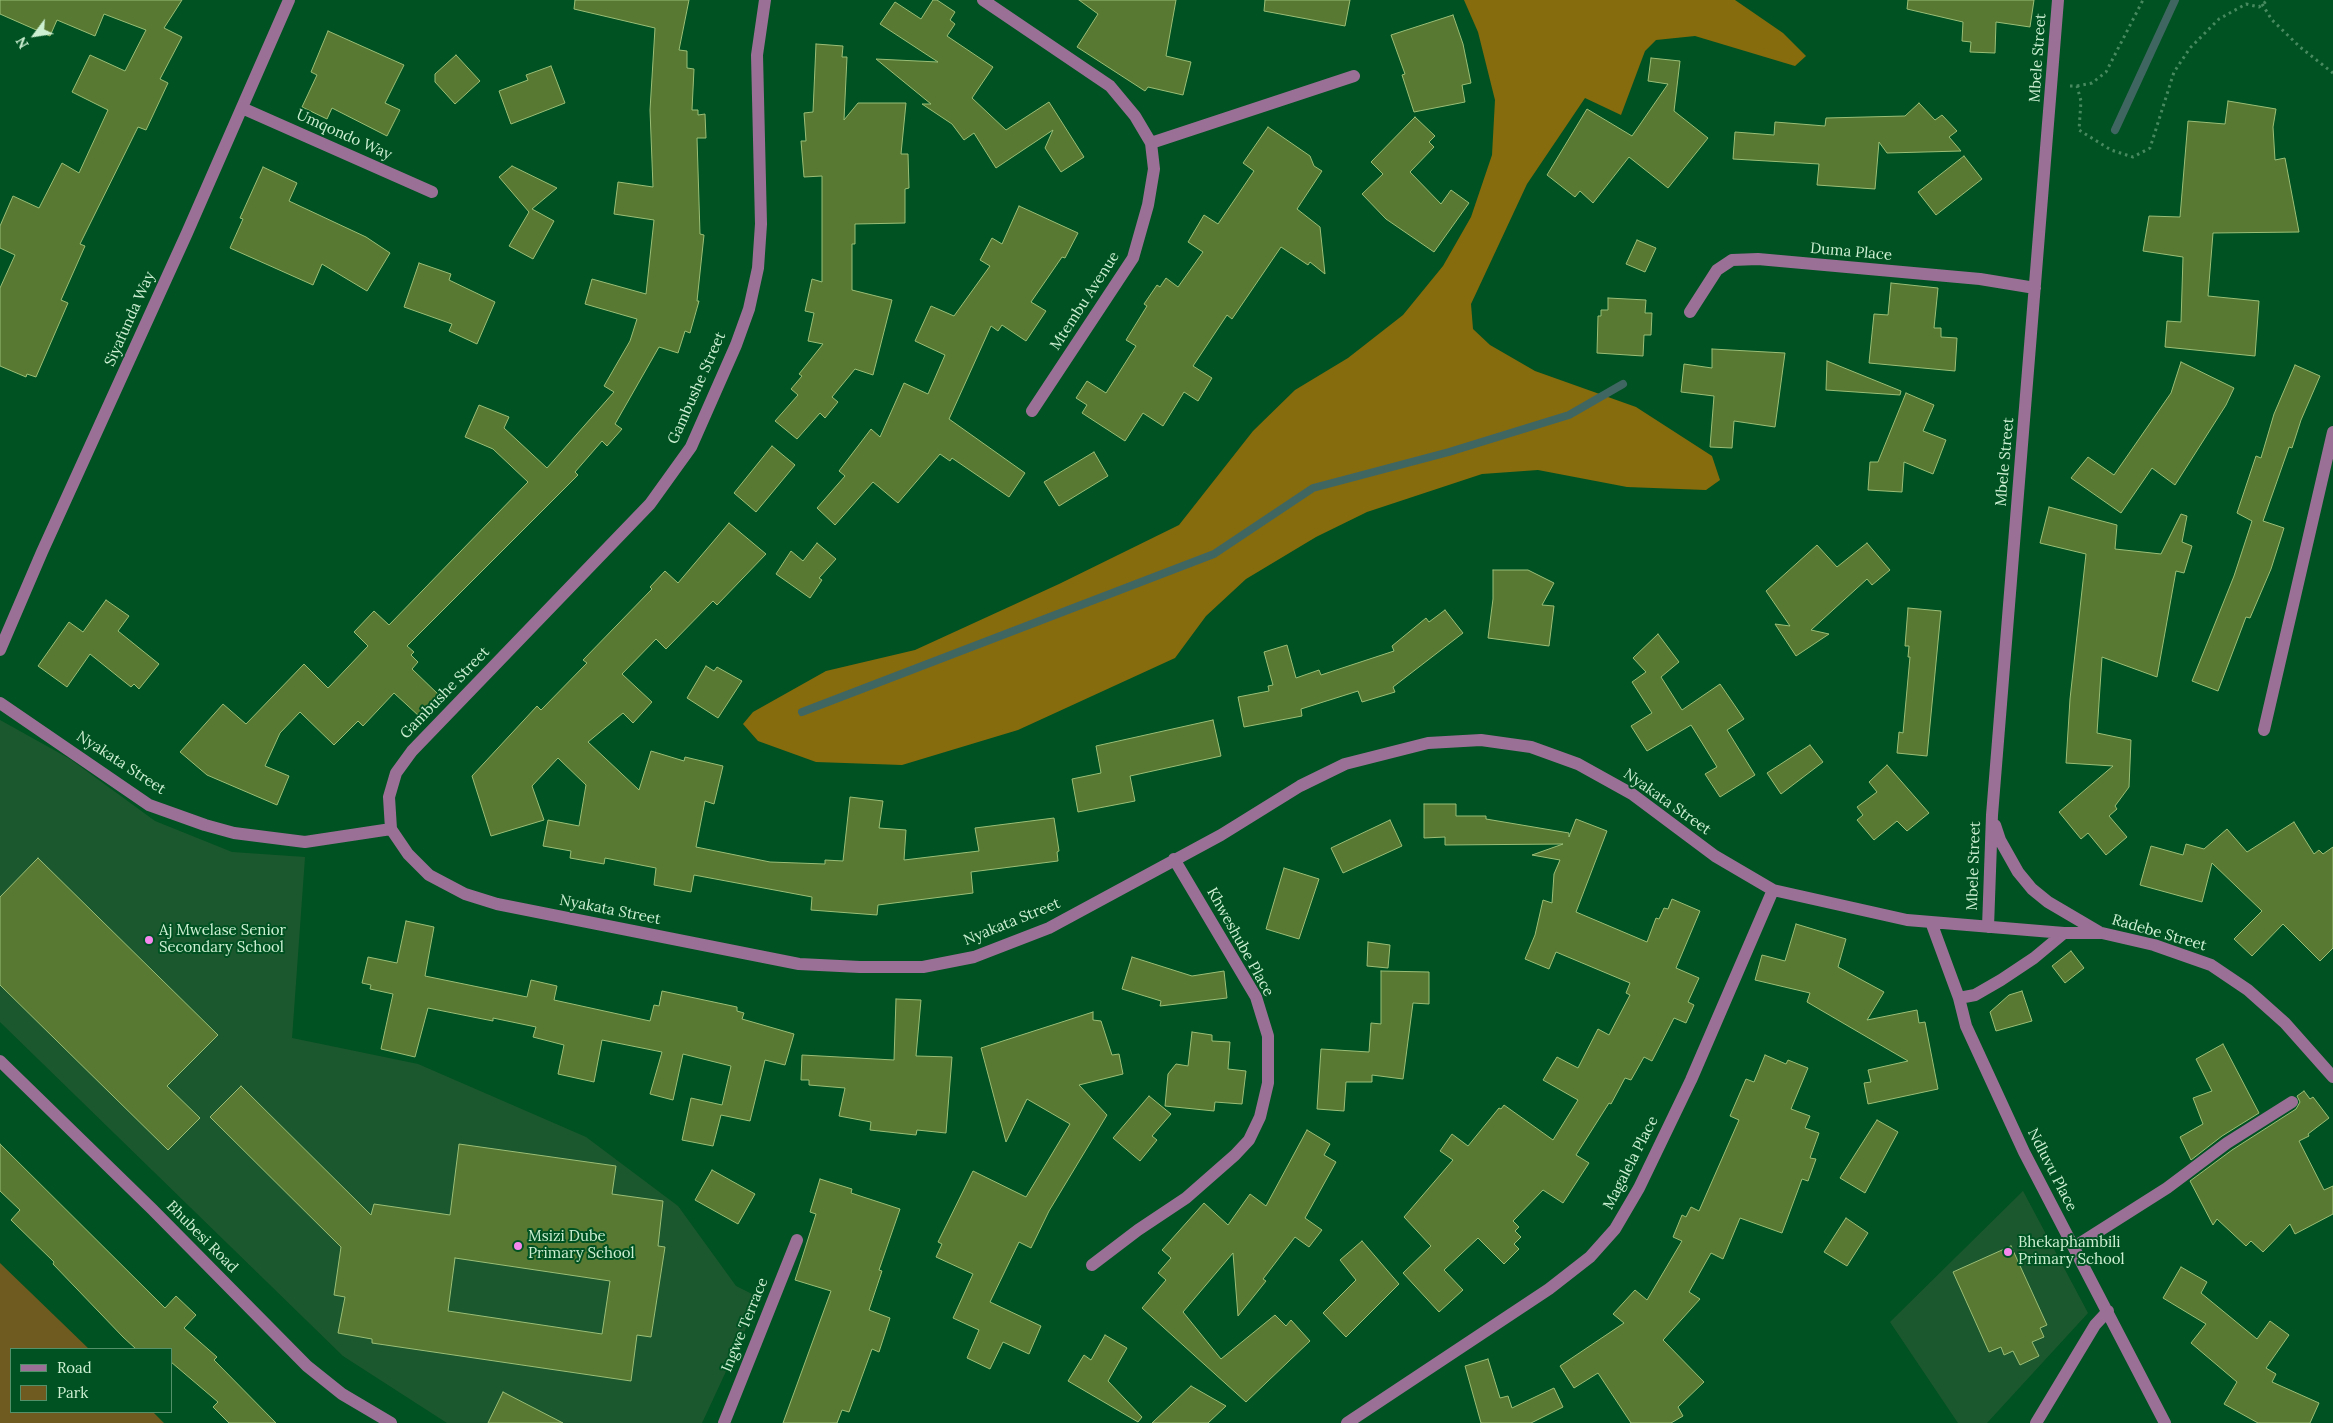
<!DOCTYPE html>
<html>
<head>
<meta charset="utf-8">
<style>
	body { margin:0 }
	#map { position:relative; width:2333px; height:1423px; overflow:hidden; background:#005222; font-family:Lora,serif }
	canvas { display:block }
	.legend { position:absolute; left:10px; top:1348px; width:162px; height:65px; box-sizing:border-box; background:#005222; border:1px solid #529169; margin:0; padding:6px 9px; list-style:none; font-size:15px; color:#cdf0d3 }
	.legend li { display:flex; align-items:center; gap:10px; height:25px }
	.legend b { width:25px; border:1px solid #529169 }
	.north { position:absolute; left:10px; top:10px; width:50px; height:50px; -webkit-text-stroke:4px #005222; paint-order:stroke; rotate:239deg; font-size:14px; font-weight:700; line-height:20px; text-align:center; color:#cdf0d3 }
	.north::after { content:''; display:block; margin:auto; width:18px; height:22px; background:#cdf0d3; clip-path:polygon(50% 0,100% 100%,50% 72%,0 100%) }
</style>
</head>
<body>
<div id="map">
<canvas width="2333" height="1423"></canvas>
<ul class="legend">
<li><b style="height:6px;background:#9b7096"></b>Road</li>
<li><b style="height:14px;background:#6f5b1f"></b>Park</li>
</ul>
<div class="north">N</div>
</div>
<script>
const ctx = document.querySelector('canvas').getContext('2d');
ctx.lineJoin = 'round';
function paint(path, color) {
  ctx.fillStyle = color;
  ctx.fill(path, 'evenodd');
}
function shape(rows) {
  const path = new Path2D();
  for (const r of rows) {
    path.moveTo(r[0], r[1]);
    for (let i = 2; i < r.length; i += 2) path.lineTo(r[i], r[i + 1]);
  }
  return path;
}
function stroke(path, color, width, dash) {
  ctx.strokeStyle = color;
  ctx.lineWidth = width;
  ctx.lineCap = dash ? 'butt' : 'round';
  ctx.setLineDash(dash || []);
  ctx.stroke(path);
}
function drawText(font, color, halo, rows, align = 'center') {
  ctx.font = font + ' Lora,serif';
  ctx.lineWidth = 4;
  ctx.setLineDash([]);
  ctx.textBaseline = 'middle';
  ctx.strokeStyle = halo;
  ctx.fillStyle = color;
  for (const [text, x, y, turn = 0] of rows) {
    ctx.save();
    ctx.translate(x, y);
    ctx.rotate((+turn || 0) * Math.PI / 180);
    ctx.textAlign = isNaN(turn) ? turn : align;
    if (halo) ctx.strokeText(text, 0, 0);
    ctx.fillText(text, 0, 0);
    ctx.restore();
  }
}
paint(shape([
	[0,720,70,759,155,821,232,852,305,857,292,1038,418,1064,586,1137,678,1206,736,1286,760,1298,702,1423,447,1423,343,1356,0,1022],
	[2023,1191,2088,1313,1987,1423,1958,1423,1890,1322]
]), '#1c582e');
paint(shape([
	[0,1263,89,1349,11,1349,11,1412,153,1412,164,1423,0,1423]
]), '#6f5b1f');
paint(shape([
	[1464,0,1735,0,1783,33,1806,56,1795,66,1695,36,1656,40,1645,51,1621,115,1585,98,1527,184,1471,304,1473,329,1490,345,1535,371,1636,407,1712,456,1720,480,1706,490,1627,487,1538,470,1482,474,1367,512,1316,537,1246,579,1206,616,1175,658,1018,730,902,765,816,762,758,741,743,724,753,712,826,671,915,650,1059,584,1179,525,1253,431,1295,390,1348,358,1403,315,1443,266,1471,217,1492,155,1495,100,1478,32]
]), '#876c0d');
stroke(shape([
	[2115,130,2175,0],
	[802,712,1214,554,1313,488,1449,452,1569,415,1623,384]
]), '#406662', 8);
const building = shape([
	[0,0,182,0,164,28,182,37,160,79,168,83,146,130,138,127,80,244,85,246,61,300,68,303,36,377,27,374,26,377,0,366,0,288,15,255,0,248,0,226,13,196,39,208,62,163,79,173,108,110,72,92,90,55,125,71,146,30,104,14,95,36,57,20,50,36,0,14,0,0],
	[575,0,689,0,679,50,687,51,687,68,694,69,692,110,698,110,698,115,705,114,706,138,697,138,700,234,704,235,697,301,699,301,690,333,685,331,678,353,659,347,615,424,622,429,607,446,602,441,575,472,578,475,407,646,414,652,411,655,418,662,412,669,440,696,420,717,394,693,363,726,358,721,334,745,300,712,280,733,265,766,289,776,277,805,207,775,180,752,223,704,246,724,304,664,328,688,368,646,354,632,374,611,389,625,528,482,493,449,465,437,479,405,509,417,504,428,547,468,614,392,604,386,630,341,637,319,585,304,592,279,646,294,654,220,614,214,618,182,653,187,650,110,655,28,574,9,575,0],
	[933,0,937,0,955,12,950,20,955,24,947,36,993,67,972,98,1006,130,1049,102,1084,157,1061,172,1045,148,1053,130,996,168,974,133,964,140,952,124,922,104,931,104,876,59,938,62,880,24,895,2,921,19,933,0],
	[1079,0,1176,0,1166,56,1191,62,1183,95,1148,87,1145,91,1077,47,1098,14,1079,0],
	[1265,0,1350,0,1345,26,1264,11,1265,0],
	[1908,0,2034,0,2030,27,1996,22,1995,53,1970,52,1971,42,1962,41,1963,22,1907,9,1908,0],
	[1453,15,1463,44,1471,83,1462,85,1465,102,1414,112,1402,75,1405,74,1391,35,1453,15],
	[328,31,404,65,385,103,400,110,387,136,332,108,327,119,302,107,317,75,311,72,328,31],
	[816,44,843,46,842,57,847,57,844,120,858,103,906,103,901,154,908,154,909,188,905,189,905,223,855,224,855,244,852,244,852,290,892,300,873,375,855,369,832,397,838,402,825,418,820,413,797,439,775,421,798,395,791,389,802,376,799,374,823,344,808,341,814,313,805,311,812,279,822,282,822,176,804,177,801,141,806,141,804,113,813,112,816,44],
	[456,55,480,81,455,104,435,82,435,74,456,55],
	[1651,58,1680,61,1674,111,1708,138,1668,188,1629,157,1593,203,1580,191,1575,197,1547,175,1587,109,1632,136,1668,84,1648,81,1651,58],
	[551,66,565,103,511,124,499,91,528,80,526,75,551,66],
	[2228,101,2276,109,2273,127,2275,160,2285,158,2299,232,2213,233,2208,296,2259,301,2255,356,2165,347,2167,321,2181,322,2183,257,2143,251,2149,216,2180,217,2188,121,2225,124,2228,101],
	[1919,103,1935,120,1942,115,1957,131,1949,137,1961,151,1887,153,1879,142,1875,189,1817,185,1819,164,1733,159,1735,132,1774,135,1775,122,1825,126,1826,118,1905,116,1919,103],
	[1415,117,1435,136,1429,142,1434,147,1410,172,1441,204,1451,190,1469,203,1434,252,1386,219,1362,194,1383,174,1371,162,1415,117],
	[1268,127,1310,156,1314,166,1322,171,1297,209,1320,227,1325,274,1310,262,1308,265,1281,247,1232,319,1227,315,1193,366,1212,378,1198,401,1184,392,1163,426,1143,413,1125,441,1082,413,1087,405,1076,398,1087,381,1106,393,1136,346,1126,340,1147,306,1144,304,1157,285,1160,287,1166,278,1178,287,1203,252,1188,242,1204,215,1218,224,1254,171,1243,163,1268,127],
	[1964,156,1982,179,1936,215,1918,192,1964,156],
	[512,166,557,188,532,209,554,221,533,259,509,246,529,212,499,177,512,166],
	[263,167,297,183,289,201,366,237,390,253,367,291,322,264,313,285,230,248,243,219,240,218,263,167],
	[1019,206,1078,233,1065,258,1062,257,1031,302,1046,311,1026,341,1002,325,998,331,991,326,949,419,1025,473,1009,497,952,458,950,461,940,454,898,503,873,482,835,525,817,508,845,476,839,471,871,429,880,437,904,383,928,394,945,355,915,341,931,306,954,316,990,266,980,260,992,238,1002,244,1019,206],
	[1637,240,1656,248,1645,272,1626,264,1637,240],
	[419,263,451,274,449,280,495,302,477,344,449,331,452,324,404,307,419,263],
	[1891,283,1938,288,1934,328,1941,328,1941,337,1957,338,1955,371,1869,363,1874,314,1888,315,1891,283],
	[1608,298,1646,300,1645,313,1652,313,1651,335,1644,335,1643,356,1597,353,1598,316,1601,316,1601,310,1608,310,1608,298],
	[1712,349,1785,353,1775,427,1734,421,1732,448,1710,447,1714,396,1681,392,1684,364,1712,368,1712,349],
	[1827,361,1901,391,1900,395,1826,390,1827,361],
	[2181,362,2234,388,2226,405,2175,485,2152,468,2121,513,2071,478,2088,457,2114,475,2171,393,2181,362],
	[2295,365,2320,376,2301,420,2292,448,2289,447,2263,521,2284,528,2271,569,2250,618,2246,617,2218,691,2192,681,2234,576,2252,521,2237,513,2256,456,2261,458,2274,414,2295,365],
	[1906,393,1934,405,1923,431,1946,440,1933,474,1904,462,1902,492,1868,490,1870,462,1878,462,1906,393],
	[772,446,795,465,756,512,734,493,772,446],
	[1094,452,1108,476,1059,506,1044,482,1094,452],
	[2049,507,2117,525,2115,549,2161,554,2181,514,2187,516,2182,542,2192,546,2184,573,2176,571,2157,677,2102,657,2097,733,2131,740,2129,787,2115,806,2117,809,2109,816,2127,837,2106,855,2088,833,2081,839,2059,812,2113,766,2066,763,2070,699,2086,554,2040,543,2049,507],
	[729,523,766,554,717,605,713,601,666,649,656,639,622,674,652,702,633,723,623,713,588,742,639,790,651,751,684,761,685,757,723,766,714,804,705,801,696,847,770,862,825,864,825,860,843,861,850,797,883,801,879,828,906,830,904,860,979,851,975,828,1054,818,1059,851,1057,852,1058,861,971,872,973,893,878,905,877,915,811,910,812,897,694,875,691,892,654,885,656,868,605,858,604,864,570,858,571,851,543,846,548,820,579,826,586,785,558,758,532,786,544,820,491,836,472,776,537,706,541,710,587,663,583,660,652,589,650,587,665,571,678,583,729,523],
	[817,543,836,559,819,578,822,580,810,598,776,574,791,551,803,561,817,543],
	[1867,543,1890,570,1872,585,1867,579,1811,630,1829,634,1796,656,1775,624,1790,626,1766,591,1817,545,1837,567,1867,543],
	[1493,570,1528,570,1554,583,1542,605,1554,606,1549,646,1488,638,1493,599,1493,570],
	[106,600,129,616,118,631,159,664,139,689,134,684,131,687,90,654,67,687,38,666,69,622,83,632,106,600],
	[1908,608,1941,611,1927,756,1897,753,1899,732,1903,733,1910,657,1908,657,1909,646,1905,646,1908,608],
	[1445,610,1463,633,1393,687,1395,692,1362,702,1358,691,1301,709,1302,716,1244,727,1238,697,1269,691,1268,686,1273,685,1264,652,1287,645,1296,678,1319,670,1321,675,1394,651,1392,646,1426,618,1429,622,1445,610],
	[1658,634,1679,662,1661,677,1682,710,1720,684,1744,719,1727,730,1755,775,1720,797,1705,774,1717,767,1691,725,1647,751,1631,726,1652,713,1632,682,1646,672,1633,658,1658,634],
	[706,666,714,671,717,667,742,681,718,718,687,698,706,666],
	[1213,720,1221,756,1130,776,1135,801,1078,812,1072,779,1101,773,1096,746,1213,720],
	[1810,745,1823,762,1781,794,1767,773,1810,745],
	[1887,765,1929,813,1907,831,1897,821,1874,840,1857,820,1863,815,1857,807,1877,792,1869,782,1887,765],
	[1424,804,1456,804,1456,816,1486,816,1486,819,1569,833,1569,837,1576,819,1607,831,1576,912,1647,942,1656,918,1659,919,1664,908,1668,909,1672,899,1700,911,1676,968,1699,978,1688,1002,1694,1005,1686,1023,1674,1018,1652,1061,1644,1057,1631,1080,1625,1078,1611,1104,1609,1103,1576,1155,1589,1163,1563,1203,1543,1190,1513,1221,1519,1227,1515,1231,1521,1237,1514,1244,1519,1249,1504,1264,1478,1238,1444,1270,1463,1290,1439,1312,1403,1273,1431,1246,1404,1217,1453,1160,1440,1151,1452,1134,1468,1146,1499,1108,1501,1109,1504,1105,1553,1140,1578,1100,1543,1080,1557,1057,1578,1068,1598,1029,1609,1035,1630,995,1626,993,1630,983,1556,952,1549,969,1525,959,1535,935,1543,900,1552,903,1554,874,1560,860,1532,855,1563,844,1445,845,1445,837,1424,838,1424,804],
	[1390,820,1402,846,1343,873,1331,848,1390,820],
	[2294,822,2314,854,2319,850,2323,854,2333,847,2333,948,2320,961,2283,924,2252,956,2234,939,2262,911,2212,863,2202,902,2140,885,2151,846,2183,855,2186,844,2204,849,2227,829,2247,852,2294,822],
	[38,858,218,1035,167,1086,200,1118,168,1150,0,985,0,897,38,858],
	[1284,868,1319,879,1299,939,1266,929,1284,868],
	[406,921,434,927,425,976,527,997,531,980,557,986,554,1000,650,1021,654,1005,659,1006,662,991,737,1007,737,1011,744,1013,742,1019,794,1034,785,1065,765,1060,750,1121,721,1115,713,1146,682,1140,691,1098,722,1105,731,1066,683,1054,673,1100,650,1094,662,1052,602,1040,594,1082,558,1074,564,1045,533,1037,536,1027,493,1018,493,1021,428,1008,415,1057,381,1049,393,994,370,989,371,985,362,983,368,957,397,963,406,921],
	[1796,924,1846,939,1838,967,1884,992,1867,1020,1917,1010,1919,1023,1925,1022,1938,1089,1868,1104,1864,1083,1871,1082,1868,1070,1908,1061,1807,1002,1810,993,1755,980,1762,955,1785,961,1796,924],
	[1368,942,1390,945,1388,968,1367,966,1368,942],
	[2071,951,2084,968,2065,983,2052,966,2071,951],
	[1132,957,1192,976,1224,971,1227,998,1160,1006,1161,1001,1122,989,1132,957],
	[1381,971,1429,972,1429,1004,1413,1003,1403,1079,1372,1075,1372,1082,1346,1082,1344,1111,1317,1109,1321,1049,1369,1052,1371,1023,1381,1024,1381,971],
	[2022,991,2032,1021,1996,1031,1990,1012,2009,995,2022,991],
	[896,999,921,1000,916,1056,952,1057,946,1133,917,1130,916,1135,870,1130,871,1122,839,1116,845,1088,809,1085,809,1080,801,1080,802,1055,894,1060,896,999],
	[1093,1012,1093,1020,1101,1021,1112,1055,1119,1054,1123,1074,1079,1085,1107,1115,1049,1211,1031,1248,1019,1242,990,1302,1041,1326,1029,1354,1003,1342,990,1369,967,1358,979,1330,953,1318,973,1274,936,1257,942,1244,938,1242,973,1171,1026,1197,1070,1124,1027,1099,1006,1142,981,1048,1093,1012],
	[1192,1032,1212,1035,1212,1041,1230,1042,1228,1069,1246,1071,1242,1104,1215,1102,1214,1111,1165,1106,1168,1074,1176,1064,1188,1066,1192,1032],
	[2223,1044,2259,1113,2222,1136,2191,1160,2180,1137,2203,1124,2193,1098,2212,1091,2196,1059,2223,1044],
	[1765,1055,1786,1064,1788,1060,1808,1068,1791,1109,1810,1116,1805,1128,1819,1133,1810,1158,1816,1159,1808,1181,1802,1179,1782,1233,1740,1218,1723,1259,1711,1253,1689,1292,1700,1299,1663,1340,1704,1382,1678,1407,1683,1416,1671,1423,1631,1423,1598,1373,1574,1388,1560,1366,1624,1323,1613,1314,1635,1290,1647,1300,1682,1241,1673,1237,1682,1215,1686,1217,1691,1207,1699,1211,1739,1120,1730,1116,1746,1079,1754,1082,1765,1055],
	[241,1086,371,1215,374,1204,450,1215,459,1144,616,1166,612,1194,663,1201,658,1246,665,1247,651,1337,637,1335,631,1381,372,1343,372,1339,338,1333,345,1297,334,1295,341,1247,210,1117,241,1086],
	[455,1258,610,1281,602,1334,448,1311,455,1258],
	[2304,1091,2310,1099,2313,1097,2329,1118,2308,1134,2309,1136,2299,1141,2324,1190,2333,1186,2333,1214,2295,1234,2290,1224,2263,1252,2251,1241,2246,1246,2217,1219,2213,1225,2190,1181,2232,1150,2296,1109,2300,1102,2297,1096,2304,1091],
	[1149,1096,1171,1114,1152,1136,1157,1140,1140,1161,1113,1138,1149,1096],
	[1877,1120,1898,1132,1865,1193,1840,1178,1877,1120],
	[1307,1130,1330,1144,1324,1155,1336,1162,1305,1218,1322,1230,1309,1247,1295,1237,1263,1279,1266,1281,1238,1316,1233,1253,1183,1312,1221,1359,1275,1315,1286,1326,1291,1320,1310,1341,1246,1402,1142,1308,1166,1280,1158,1273,1171,1258,1162,1250,1204,1203,1228,1225,1250,1194,1266,1206,1307,1130],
	[0,1144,165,1308,176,1296,196,1315,184,1328,217,1357,214,1360,276,1423,229,1423,213,1407,218,1402,171,1362,171,1349,136,1349,123,1337,53,1264,54,1262,11,1220,20,1210,0,1191,0,1144],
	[712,1170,755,1194,738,1224,695,1200,712,1170],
	[820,1179,852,1189,851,1193,900,1209,879,1270,882,1271,869,1310,890,1318,879,1352,872,1349,849,1412,842,1410,837,1423,783,1423,831,1291,795,1280,816,1214,810,1212,820,1179],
	[1846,1218,1868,1233,1847,1266,1824,1252,1846,1218],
	[1362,1241,1399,1284,1346,1337,1323,1313,1356,1280,1340,1260,1362,1241],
	[2011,1246,2047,1325,2040,1328,2044,1337,2032,1342,2039,1356,2020,1365,2013,1351,2004,1355,2001,1347,1989,1352,1953,1272,2011,1246],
	[2181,1267,2207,1282,2201,1293,2257,1339,2270,1321,2289,1335,2266,1368,2276,1374,2272,1382,2319,1403,2310,1423,2258,1423,2224,1404,2237,1382,2191,1343,2206,1324,2163,1298,2181,1267],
	[1105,1335,1127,1348,1108,1381,1142,1417,1138,1422,1068,1381,1084,1355,1091,1360,1105,1335],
	[1488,1359,1500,1398,1508,1396,1512,1408,1554,1388,1563,1407,1531,1423,1481,1423,1465,1366,1488,1359],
	[1191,1386,1226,1406,1208,1423,1152,1423,1191,1386],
	[503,1392,563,1423,488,1423,503,1392]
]);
paint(building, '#577931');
stroke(building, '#9abe76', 1);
stroke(shape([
	[2262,4,2272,20,2300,47,2333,73],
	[2070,86,2077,86,2081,101,2079,130,2111,150,2133,157,2150,148,2174,72,2190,48,2219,19,2246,4,2259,7,2268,0],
	[2077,86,2092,83,2106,72,2143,0]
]), '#488a60', 3, [2.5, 4]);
stroke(shape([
	[983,0,1110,86,1135,116,1151,143,1154,169,1148,205,1133,258,1032,411],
	[242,108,432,192],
	[1151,143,1354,76],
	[1690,312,1717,270,1732,260,1758,259,1980,279,2035,288],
	[0,650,42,552,187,233,289,0],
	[0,703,149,805,205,825,234,833,305,842,391,829,408,854,429,875,465,894,497,904,799,964,860,967,923,967,974,957,1049,928,1221,835,1300,786,1345,764,1428,743,1481,740,1531,747,1578,764,1632,794,1715,856,1773,890,1907,920,2064,933,2102,933,2154,945,2211,965,2248,990,2285,1023,2333,1077],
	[2264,730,2333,432],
	[1995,825,2000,840,2018,872,2032,889,2048,902,2099,932],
	[391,829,389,797,396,773,412,751,650,504,691,447,736,345,749,309,758,268,761,224,757,55,765,0],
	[1931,922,1959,998,1966,1026,2024,1152,2165,1423],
	[1988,927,1992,815,2058,0],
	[1959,998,1975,995,2001,980,2034,958,2064,933],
	[0,1061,152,1209,307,1366,342,1394,391,1423],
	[2074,1247,2167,1188,2227,1143,2292,1102],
	[1092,1265,1138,1230,1186,1198,1235,1155,1249,1140,1260,1117,1268,1083,1268,1036,1256,997,1174,859],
	[724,1423,797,1240],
	[1347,1423,1549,1289,1590,1257,1615,1229,1639,1188,1691,1080,1773,890],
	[2036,1423,2095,1325,2108,1311]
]), '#9b7096', 12);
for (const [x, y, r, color] of [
	[149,940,5,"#f688ed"],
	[518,1246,5,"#f688ed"],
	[2008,1252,5,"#f688ed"]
]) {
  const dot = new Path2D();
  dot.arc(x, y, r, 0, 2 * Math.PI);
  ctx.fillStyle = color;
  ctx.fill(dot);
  stroke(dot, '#005222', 2);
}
drawText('15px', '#cdf0d3', '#005222', [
	["Mbele Street",2038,58,-86],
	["Umqondo Way",344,135,24],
	["Duma Place",1851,252,5],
	["Mtembu Avenue",1085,301,-57],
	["Siyafunda Way",130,319,-66],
	["Gambushe Street",697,388,-66],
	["Mbele Street",2005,462,-85],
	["Gambushe Street",445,693,-46],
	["Nyakata Street",121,763,33],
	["Nyakata Street",1667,802,35],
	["Mbele Street",1974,866,-88],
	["Nyakata Street",610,910,11],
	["Nyakata Street",1012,922,-22],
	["Radebe Street",2159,933,16],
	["Khweshube Place",1240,942,61],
	["Magalela Place",1631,1163,-63],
	["Ndluvu Place",2052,1170,63],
	["Bhubesi Road",202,1237,45],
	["Ingwe Terrace",745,1325,-68]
]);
drawText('15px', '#cdf0d3', '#005222', [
	["Aj Mwelase Senior",159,931],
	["Secondary School",159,948],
	["Msizi Dube",528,1237],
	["Primary School",528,1254],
	["Bhekaphambili",2018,1243],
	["Primary School",2018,1260]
], 'left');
</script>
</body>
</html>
